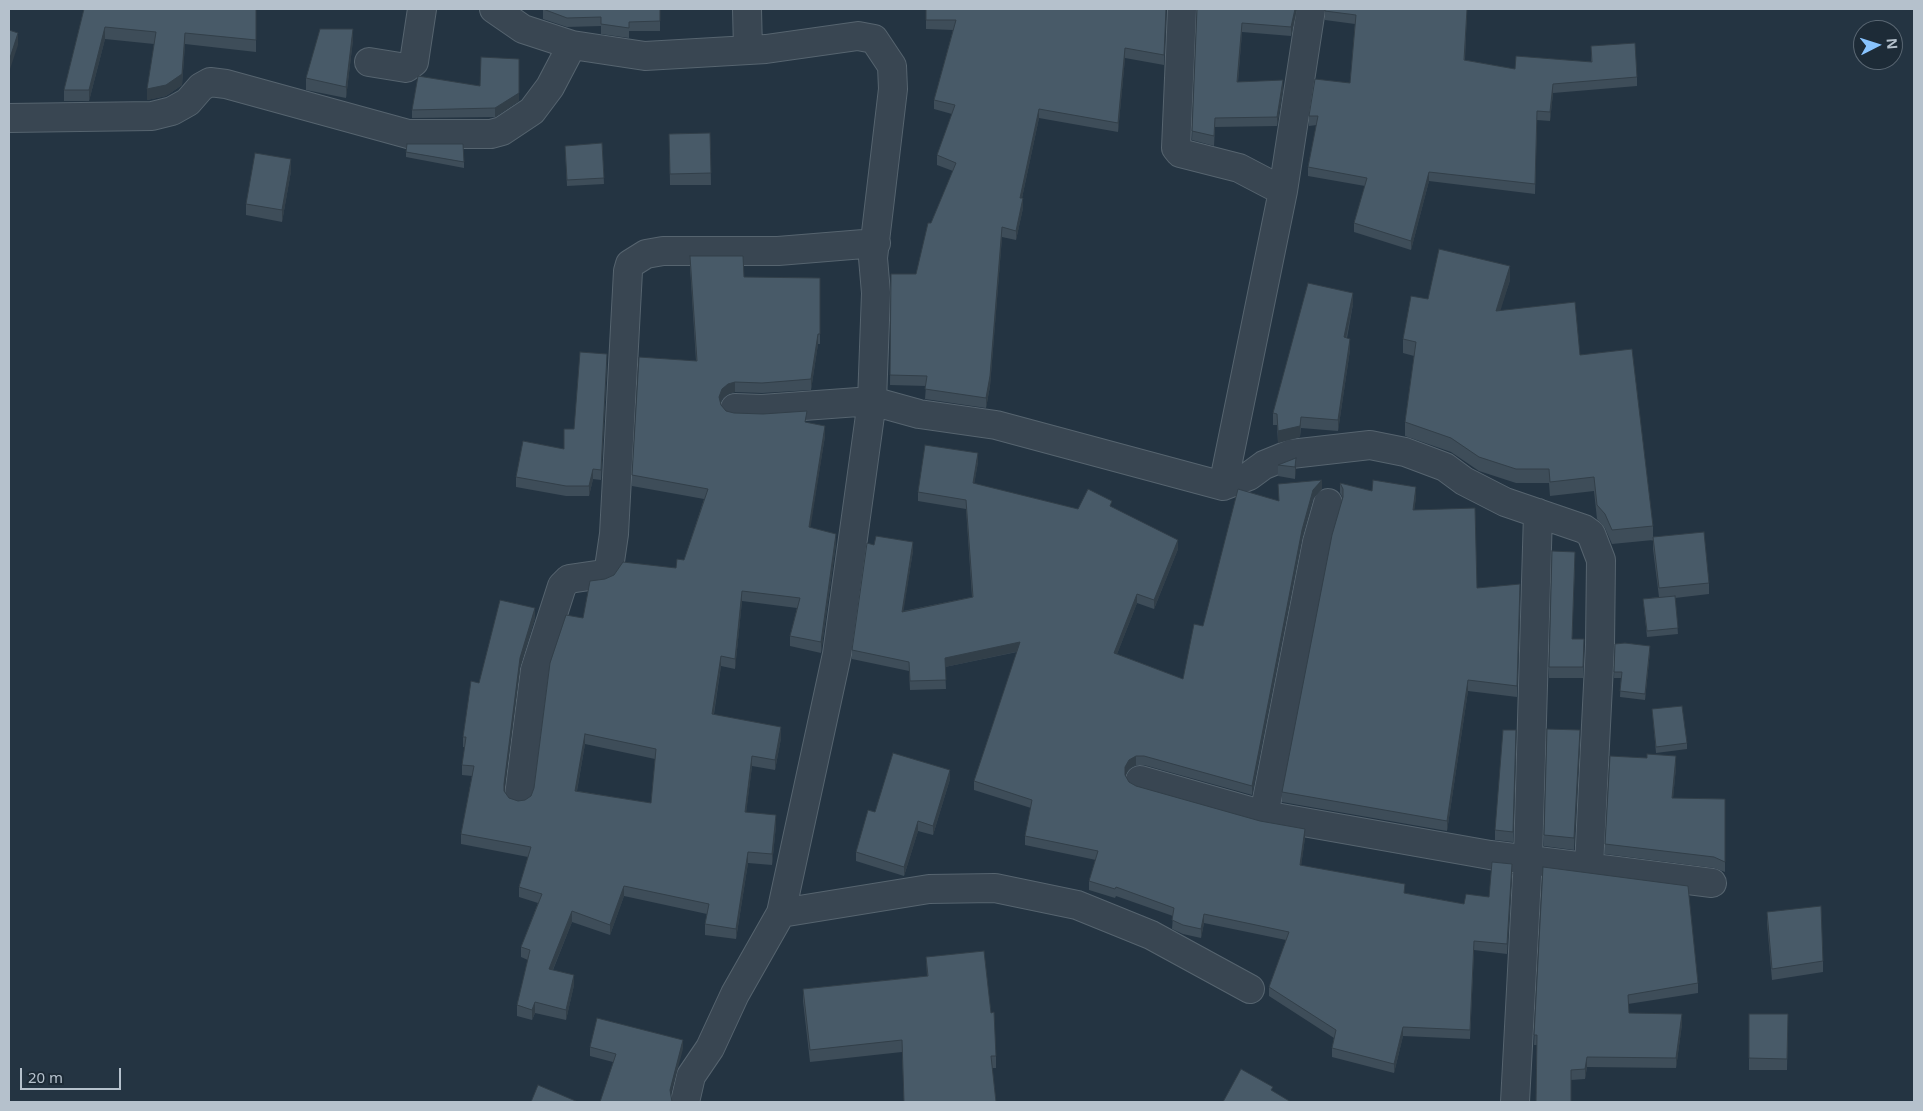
<!DOCTYPE html>
<html>
<head>
<meta charset="utf-8">
<style>
	body { margin:0 }
	#map { position:relative; width:1923px; height:1111px; overflow:hidden; background:#243442; font-family:"Noto Sans",sans-serif }
	canvas { display:block }
	.frame { position:absolute; inset:0; border:10px solid #b5c1cc; pointer-events:none }
	.north { position:absolute; left:1853px; top:20px; width:50px; height:50px; box-sizing:border-box; background:#1d2b37; border:1px solid #5a6773; border-radius:50%; rotate:85deg; font-size:14px; font-weight:700; line-height:20px; text-align:center; color:#b5c1cc }
	.north::after { content:''; display:block; margin:auto; width:18px; height:22px; background:#88c3fe; clip-path:polygon(50% 0,100% 100%,50% 72%,0 100%) }
	.scale { position:absolute; left:20px; top:1068px; width:101px; height:22px; box-sizing:border-box; border:2px solid #b5c1cc; border-top:0; padding-left:6px; font-size:15px; line-height:18px; white-space:nowrap; color:#b5c1cc; -webkit-text-stroke:4px #1d2b37; paint-order:stroke }
</style>
</head>
<body>
<div id="map">
<canvas width="1923" height="1111"></canvas>
<div class="frame"></div>
<div class="north">N</div>
<div class="scale">20 m</div>
</div>
<script>
const ctx = document.querySelector('canvas').getContext('2d');
ctx.lineJoin = 'round';
function shape(rows) {
  const path = new Path2D();
  for (const r of rows) {
    path.moveTo(r[0], r[1]);
    for (let i = 2; i < r.length; i += 2) path.lineTo(r[i], r[i + 1]);
  }
  return path;
}
function stroke(path, color, width, dash) {
  ctx.strokeStyle = color;
  ctx.lineWidth = width;
  ctx.lineCap = dash ? 'butt' : 'round';
  ctx.setLineDash(dash || []);
  ctx.stroke(path);
}
function paint(path, color) {
  ctx.fillStyle = color;
  ctx.fill(path, 'evenodd');
}
const minor = shape([
	[494,9,523,29,572,45,645,56,766,49,858,36,874,39,892,66,893,89,873,258,876,293,872,401,837,654,781,913,735,994,710,1048,691,1076,685,1102],
	[747,9,748,50],
	[1182,9,1176,148,1180,153,1239,168,1283,191],
	[369,62,406,68,414,62,422,9],
	[9,118,152,116,172,111,188,102,201,87,210,82,226,84,408,134,491,134,502,131,532,111,550,87,572,45],
	[735,408,762,409,872,401,919,414,996,425,1223,486,1249,476,1264,465,1291,454,1370,445,1405,452,1445,467,1464,481,1505,502,1584,529,1591,534,1601,560,1600,645,1589,866],
	[1223,486,1283,191,1311,9],
	[1140,780,1264,815,1490,855,1712,883],
	[519,796,535,670,562,586,569,579,603,574,609,568,614,534,628,271,630,264,646,254,663,251,778,251,876,243],
	[1264,815,1317,542,1328,503],
	[781,913,929,889,995,888,1077,905,1151,935,1250,989],
	[1515,1102,1528,858,1538,513]
]);
stroke(minor, '#56646f', 30);
stroke(minor, '#394652', 28);
paint(shape([
	[84,9,256,9,256,52,185,44,182,85,166,96,147,100,154,44,105,39,89,101,64,101,64,90],
	[543,9,660,9,660,31,629,31,629,38,601,34,601,26,567,27,543,19],
	[926,9,1166,9,1164,65,1125,58,1118,132,1039,118,1022,198,1023,208,1016,240,1002,237,990,386,986,408,925,399,926,386,890,385,891,274,916,274,931,223,953,171,937,165,937,155,952,114,934,109,934,100,953,30,926,29],
	[1197,9,1297,9,1291,36,1242,32,1238,82,1283,89,1277,126,1215,127,1214,146,1192,140],
	[1325,9,1467,9,1465,60,1515,69,1591,62,1591,46,1637,77,1637,86,1553,93,1550,121,1537,120,1535,194,1429,181,1411,250,1354,232,1354,223,1365,186,1308,176,1308,167,1317,125,1309,126,1309,116,1350,83,1355,24,1325,20],
	[353,40,346,98,306,90,306,78],
	[519,101,495,117,412,118,412,110],
	[710,133,711,185,670,185,669,134],
	[602,143,604,184,567,186,565,146],
	[406,152,464,162,464,168,406,157],
	[291,171,282,222,246,215,246,204],
	[690,256,744,277,820,278,820,344,818,344,811,390,762,393,735,392,728,394,722,399,721,403,721,405,726,411,734,413,806,422,825,436,810,527,836,544,821,653,790,646,790,636,797,608,742,601,735,669,721,666,714,714,781,738,775,770,752,766,746,812,776,825,772,865,748,863,736,939,705,935,705,924,707,914,624,896,610,935,572,922,553,970,574,985,566,1020,535,1013,532,1020,517,1016,517,1005,528,960,521,957,521,947,538,903,519,897,519,887,528,857,461,844,461,834,472,776,462,775,462,765,465,747,463,747,463,737,479,683,535,618,520,668,504,789,504,791,509,798,518,801,525,800,531,796,534,788,583,618,676,568,684,560,704,499,632,486,632,475,696,361,690,267],
	[585,744,655,759,651,803,577,791],
	[1510,280,1500,310,1580,355,1653,526,1653,540,1612,544,1605,528,1597,519,1594,491,1550,496,1549,483,1516,483,1479,471,1451,452,1405,436,1405,422,1414,356,1403,353,1403,339,1428,299],
	[1353,304,1347,338,1350,350,1338,431,1301,428,1300,437,1278,443,1277,425,1273,425,1273,413],
	[607,364,601,480,593,479,589,496,566,496,516,487,516,477,564,449],
	[1296,458,1295,479,1278,476,1278,465],
	[978,462,974,484,1078,509,1112,507,1178,549,1154,609,1137,603,1117,654,1183,679,1203,626,1278,501,1322,489,1313,499,1302,539,1252,795,1144,765,1136,765,1129,769,1125,776,1129,782,1136,786,1305,838,1301,865,1405,893,1464,904,1489,897,1512,873,1507,954,1474,950,1470,1039,1403,1036,1394,1073,1332,1057,1332,1048,1334,1038,1269,996,1269,987,1286,940,1204,923,1201,938,1183,934,1172,929,1173,916,1116,896,1115,898,1089,890,1089,881,1096,860,1025,845,1025,836,1031,808,974,790,974,781,1017,652,945,667,946,689,910,690,909,671,852,659,852,650,874,545,913,551,903,611,972,597,966,509,918,501,918,492],
	[1340,483,1372,491,1416,497,1414,510,1477,588,1520,595,1517,697,1468,691,1447,831,1282,802,1282,792,1343,498,1340,493],
	[1653,537,1709,583,1709,594,1675,598,1678,634,1647,637,1643,599,1659,597,1653,549],
	[1575,564,1572,639,1584,650,1583,678,1549,678,1549,667],
	[1615,644,1650,651,1645,700,1620,697,1621,678,1614,678],
	[1652,709,1687,743,1687,749,1656,753],
	[1516,740,1513,842,1495,840,1495,830],
	[1580,741,1574,850,1544,846,1544,835],
	[1676,767,1673,798,1725,799,1725,872,1714,868,1605,854,1605,844],
	[950,779,933,835,918,831,904,876,856,861,856,852],
	[1543,867,1698,983,1698,993,1628,1004,1629,1013,1682,1024,1676,1068,1587,1067,1585,1079,1571,1080,1537,1045,1534,1045],
	[1767,912,1823,961,1823,972,1772,980,1767,923],
	[926,957,991,1013,996,1056,996,1068,992,1068,996,1102,904,1102,902,1052,810,1062,803,1001,803,989,927,976],
	[1749,1014,1788,1014,1787,1070,1749,1070],
	[590,1047,683,1049,613,1062,590,1056]
]), '#3e4d59');
paint(shape([
	[1295,9,1297,9,1291,36,1291,27],
	[1242,23,1242,32,1237,91,1237,82],
	[105,27,105,39,89,101,89,90],
	[353,29,353,40,346,98,346,87],
	[18,33,18,45,9,72,9,61],
	[185,33,185,44,182,85,166,96,147,100,147,89],
	[1125,48,1125,58,1118,132,1118,123],
	[1283,80,1283,89,1277,126,1277,117],
	[1553,84,1553,93,1550,121,1550,112],
	[519,93,519,101,495,117,495,108],
	[1039,109,1039,118,1020,207,1020,198],
	[291,159,291,171,282,222,282,210],
	[1429,172,1429,181,1411,250,1411,241],
	[1023,198,1023,208,1016,240,1016,231],
	[1002,227,1002,237,990,386,986,408,986,398],
	[1510,266,1510,280,1496,325,1496,311],
	[1353,293,1353,304,1344,348,1344,337],
	[818,334,818,344,811,390,811,379],
	[1350,339,1350,350,1338,431,1338,420],
	[607,354,607,364,601,480,601,470],
	[735,382,735,392,728,394,722,399,719,407,719,397,722,389,728,384],
	[1301,417,1300,437,1278,443,1278,431],
	[825,426,825,436,809,537,809,527],
	[978,453,978,462,973,492,973,483],
	[1296,458,1296,469,1295,479,1295,467],
	[593,469,593,479,589,496,589,486],
	[1322,480,1322,489,1313,499,1302,539,1252,795,1252,786,1302,530,1313,490],
	[1416,487,1416,497,1413,521,1413,510],
	[836,534,836,544,821,653,821,642],
	[1178,540,1178,549,1154,609,1154,600],
	[913,542,913,551,902,621,902,612],
	[742,591,742,601,735,669,735,659],
	[1137,594,1137,603,1114,662,1114,653],
	[535,608,535,618,520,668,504,794,504,784,520,658],
	[1020,642,1020,651,945,667,945,658],
	[1650,646,1650,651,1645,700,1645,694],
	[721,656,721,666,712,724,712,714],
	[1468,680,1468,691,1447,831,1447,821],
	[781,727,781,738,775,770,775,760],
	[1580,730,1580,741,1574,850,1574,838],
	[585,734,585,744,575,801,575,791],
	[752,756,752,766,745,823,745,812],
	[1136,756,1136,765,1129,769,1125,776,1125,767,1129,760],
	[1676,756,1676,767,1672,808,1672,798],
	[950,770,950,779,933,835,933,826],
	[776,815,776,825,772,865,772,854],
	[918,821,918,831,904,876,904,867],
	[1305,829,1305,838,1300,874,1300,865],
	[748,852,748,863,736,939,736,929],
	[1512,864,1512,873,1507,954,1507,944],
	[624,886,624,896,610,935,610,925],
	[572,911,572,922,549,979,549,969],
	[1204,914,1204,923,1201,938,1201,929],
	[574,975,574,985,566,1020,566,1010],
	[535,1002,535,1013,532,1020,532,1010],
	[1682,1014,1682,1024,1676,1068,1676,1058],
	[1403,1027,1403,1036,1394,1073,1394,1064],
	[683,1040,683,1049,670,1098,670,1090],
	[1587,1057,1587,1067,1585,1079,1585,1069]
]), '#323f49');
const building = shape([
	[84,9,256,9,256,40,185,33,182,74,166,85,147,89,156,32,105,27,89,90,64,90,84,9],
	[543,9,660,9,660,21,629,22,629,28,601,24,601,17,567,18,543,9],
	[926,9,1166,9,1164,55,1125,48,1118,123,1039,109,1020,198,1023,198,1016,231,1002,227,990,376,986,398,925,389,927,376,890,375,891,274,916,274,928,223,931,223,956,163,937,155,955,105,934,100,956,20,926,20,926,9],
	[1197,9,1295,9,1291,27,1242,23,1237,82,1283,80,1277,117,1215,118,1214,136,1192,131,1197,9],
	[1325,9,1467,9,1464,60,1515,69,1516,56,1592,62,1591,46,1635,43,1637,77,1553,84,1550,112,1537,111,1535,184,1429,172,1411,241,1354,223,1367,178,1308,167,1318,116,1309,116,1315,79,1350,83,1356,15,1325,11,1325,9],
	[320,29,353,29,346,87,306,78,320,29],
	[9,30,18,33,9,61,9,30],
	[481,57,519,59,519,93,495,108,412,110,418,76,480,86,481,57],
	[710,133,711,173,670,174,669,134,710,133],
	[602,143,604,178,567,180,565,146,602,143],
	[407,144,463,144,464,162,406,152,407,144],
	[255,153,291,159,282,210,246,204,255,153],
	[1439,249,1510,266,1496,311,1575,302,1580,355,1632,349,1653,526,1612,530,1605,514,1597,505,1594,477,1550,482,1549,469,1516,469,1479,457,1451,438,1405,422,1416,342,1403,339,1411,296,1428,299,1439,249],
	[690,256,743,256,744,277,820,278,820,334,818,334,811,379,762,383,735,382,728,384,722,389,719,397,721,405,726,411,734,413,763,414,807,411,805,422,825,426,809,527,836,534,821,642,790,636,800,598,742,591,735,659,721,656,712,714,781,727,775,760,752,756,745,812,776,815,772,854,748,852,736,929,705,924,709,904,624,886,610,925,572,911,549,969,574,975,566,1010,535,1002,532,1010,517,1005,530,950,521,947,542,894,519,887,531,847,461,834,474,766,462,765,466,737,463,737,471,681,479,683,500,600,535,608,520,658,504,784,504,791,509,798,518,801,525,800,531,796,534,788,550,663,566,615,583,618,590,581,605,579,614,575,623,562,676,568,677,559,684,560,708,489,632,475,639,357,697,361,690,256],
	[585,734,656,749,651,803,575,791,585,734],
	[1308,283,1353,293,1344,337,1350,339,1338,420,1301,417,1300,426,1278,431,1277,414,1273,413,1308,283],
	[580,352,607,354,601,470,593,469,589,486,566,486,516,477,523,441,564,449,564,429,574,429,580,352],
	[925,445,978,453,973,483,1078,509,1088,489,1112,501,1110,506,1178,540,1154,600,1137,594,1114,653,1183,679,1194,624,1203,626,1238,489,1279,501,1278,484,1322,480,1313,490,1302,530,1252,786,1144,756,1136,756,1129,760,1125,767,1125,775,1129,782,1136,786,1260,821,1305,829,1300,865,1405,884,1404,893,1464,904,1466,894,1489,897,1492,862,1512,864,1507,944,1474,941,1470,1030,1403,1027,1394,1064,1332,1048,1336,1030,1269,987,1289,932,1204,914,1201,929,1183,925,1172,920,1174,908,1116,887,1115,889,1089,881,1098,851,1025,836,1032,800,974,781,1020,642,945,658,946,680,910,681,909,662,852,650,867,543,874,545,876,536,913,542,902,612,973,597,966,500,918,492,925,445],
	[1296,458,1295,467,1278,465,1296,458],
	[1373,480,1416,487,1413,510,1475,508,1477,588,1520,584,1517,686,1468,680,1447,821,1282,792,1332,535,1343,497,1343,489,1340,483,1372,491,1373,480],
	[1704,532,1709,583,1659,588,1653,537,1704,532],
	[1552,551,1575,552,1572,639,1584,639,1583,667,1549,667,1552,551],
	[1675,596,1678,628,1647,631,1643,599,1675,596],
	[1625,643,1650,646,1645,694,1620,691,1622,672,1614,672,1615,644,1625,643],
	[1682,706,1687,743,1656,747,1652,709,1682,706],
	[1547,729,1580,730,1574,838,1544,835,1547,729],
	[1503,730,1516,730,1513,832,1495,830,1503,730],
	[893,753,950,770,933,826,918,821,904,867,856,852,868,810,875,812,893,753],
	[1647,754,1676,756,1672,798,1725,799,1725,862,1714,857,1605,844,1610,756,1647,758,1647,754],
	[1543,867,1688,886,1698,983,1628,995,1629,1013,1682,1014,1676,1058,1587,1057,1585,1069,1571,1070,1571,1102,1536,1102,1537,1035,1534,1035,1543,867],
	[1821,906,1823,961,1772,969,1767,912,1821,906],
	[984,951,991,1013,994,1012,996,1056,991,1056,996,1102,904,1102,902,1040,810,1050,803,989,928,976,926,957,984,951],
	[1749,1014,1788,1014,1787,1059,1749,1058,1749,1014],
	[597,1018,683,1040,670,1090,672,1102,600,1102,616,1054,590,1047,597,1018],
	[1241,1069,1273,1087,1271,1090,1291,1102,1223,1102,1241,1069],
	[538,1085,578,1102,531,1102,538,1085]
]);
paint(building, '#485a68');
stroke(building, '#323f49', 1);
</script>
</body>
</html>
